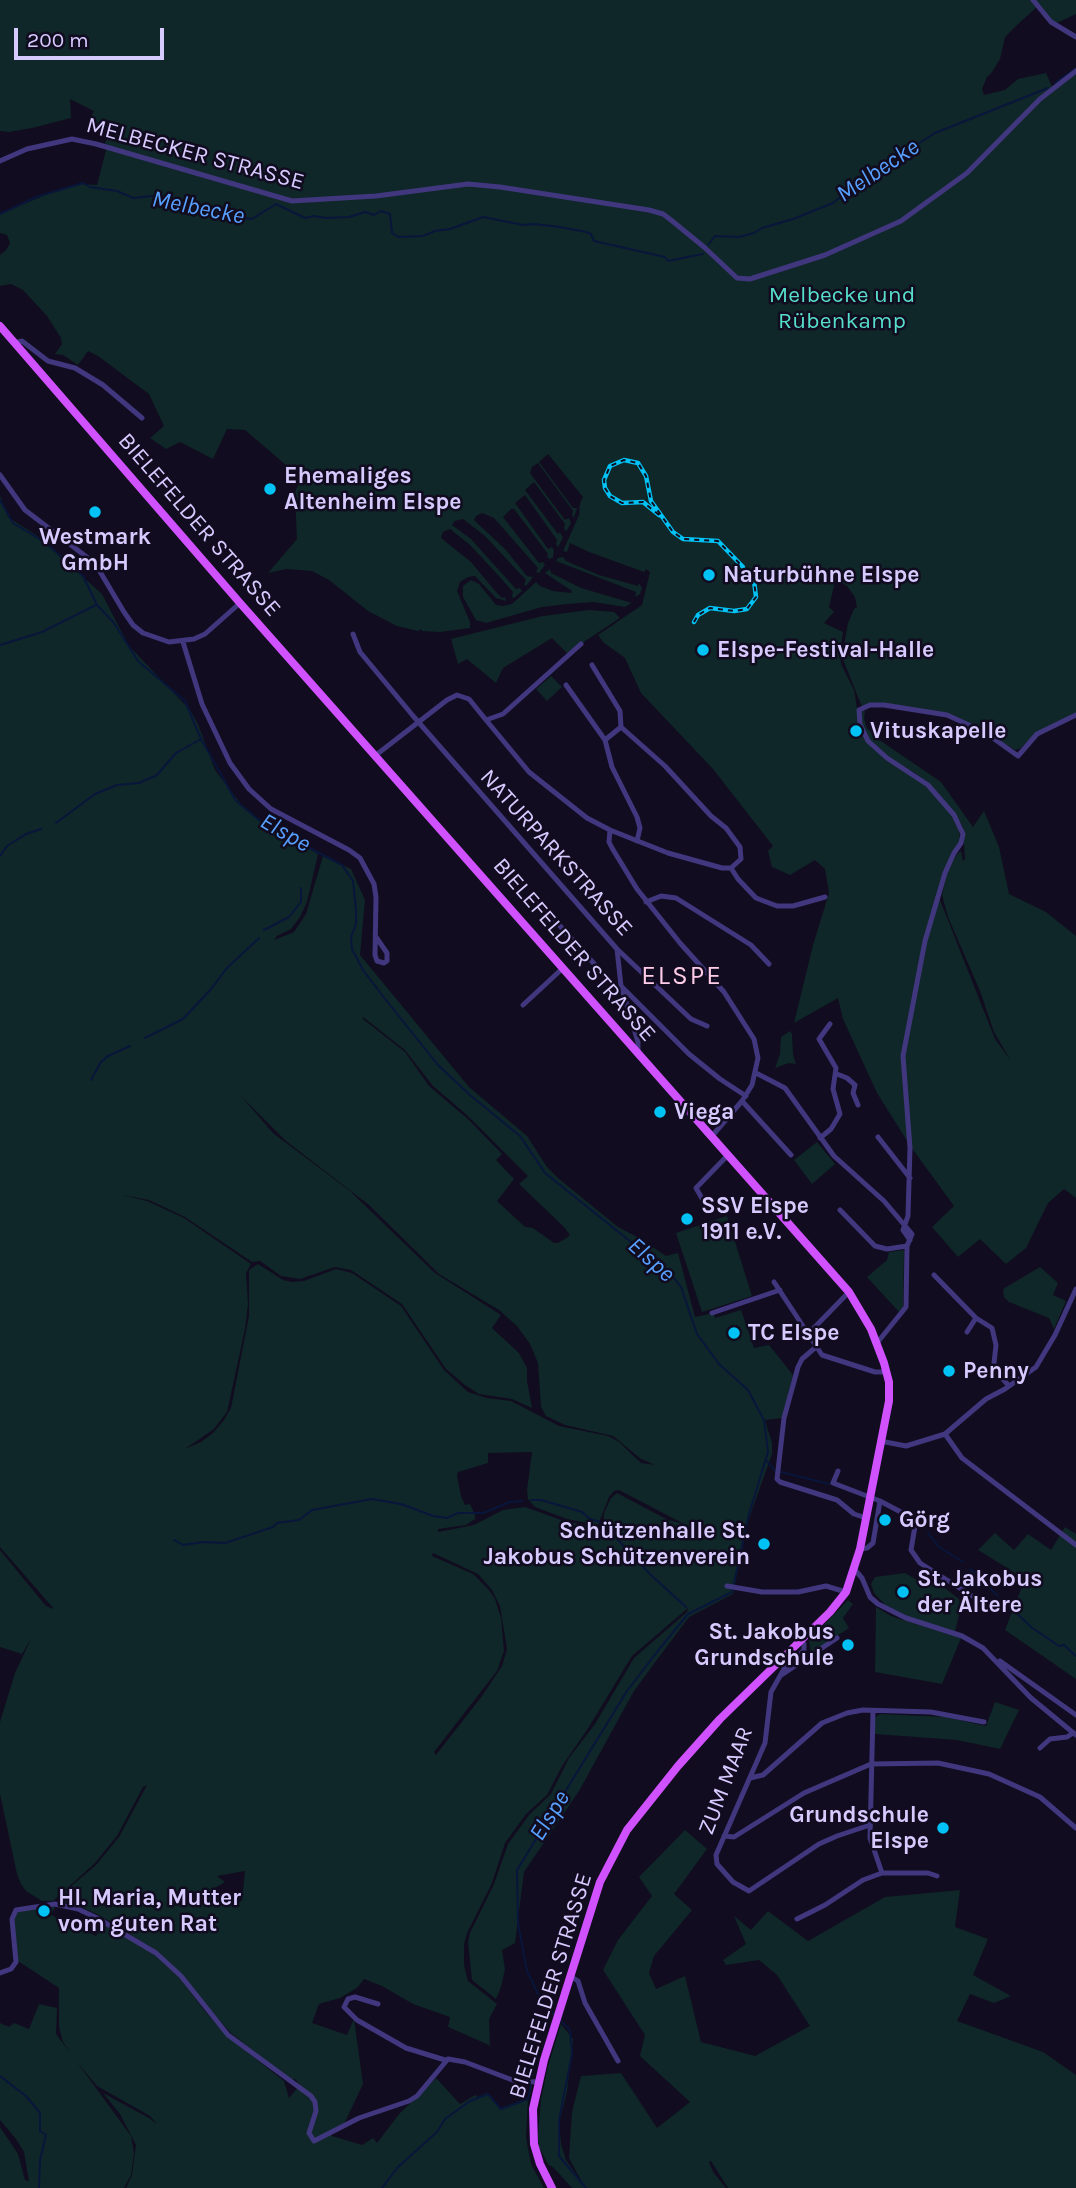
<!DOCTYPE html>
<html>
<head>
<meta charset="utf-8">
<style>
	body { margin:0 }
	#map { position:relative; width:1076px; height:2188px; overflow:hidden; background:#110c1f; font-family:Karla,sans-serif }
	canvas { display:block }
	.scale { position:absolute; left:14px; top:28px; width:150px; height:32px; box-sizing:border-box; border:4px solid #d6caff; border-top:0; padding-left:9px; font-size:21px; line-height:24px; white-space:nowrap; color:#d6caff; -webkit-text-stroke:5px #110c1f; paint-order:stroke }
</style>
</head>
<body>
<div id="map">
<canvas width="1076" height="2188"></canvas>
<div class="scale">200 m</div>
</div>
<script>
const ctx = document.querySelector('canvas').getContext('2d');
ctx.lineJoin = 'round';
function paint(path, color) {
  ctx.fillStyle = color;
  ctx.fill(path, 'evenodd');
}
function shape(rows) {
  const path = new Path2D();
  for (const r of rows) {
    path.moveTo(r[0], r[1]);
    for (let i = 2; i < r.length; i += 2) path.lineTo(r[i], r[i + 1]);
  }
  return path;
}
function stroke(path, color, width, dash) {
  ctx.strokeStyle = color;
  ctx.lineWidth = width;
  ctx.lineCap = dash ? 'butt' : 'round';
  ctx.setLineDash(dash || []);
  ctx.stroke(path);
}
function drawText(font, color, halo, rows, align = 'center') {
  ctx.font = font + ' Karla,sans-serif';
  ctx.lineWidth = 5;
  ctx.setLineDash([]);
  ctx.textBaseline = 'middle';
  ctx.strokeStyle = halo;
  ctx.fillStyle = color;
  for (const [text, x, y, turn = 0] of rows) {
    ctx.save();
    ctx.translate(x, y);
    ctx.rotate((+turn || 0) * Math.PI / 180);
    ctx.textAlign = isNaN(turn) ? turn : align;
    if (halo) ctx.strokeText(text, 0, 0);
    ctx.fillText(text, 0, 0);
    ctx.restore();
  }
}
paint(shape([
	[0,0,1076,0,1076,14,1057,23,1054,23,1038,6,1017,25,1005,37,1000,59,992,72,987,77,982,89,984,95,1005,90,1018,79,1046,73,1054,91,1076,74,1076,713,1034,735,1021,748,1015,750,985,731,946,713,887,704,862,707,842,657,848,623,854,609,857,607,855,597,846,585,835,582,829,607,834,612,824,623,843,632,840,653,841,664,854,690,857,708,861,711,865,711,864,718,867,728,878,739,941,782,973,827,984,811,999,847,1009,894,1046,912,1076,936,1076,1198,1064,1189,1048,1203,1026,1248,1006,1264,980,1239,958,1257,932,1227,954,1206,911,1147,877,1093,843,1019,838,998,794,1023,813,945,829,893,825,869,815,860,790,875,772,867,768,851,773,846,713,769,641,693,625,658,604,643,598,635,642,605,650,572,646,569,644,572,589,552,570,543,567,552,563,551,579,515,580,503,583,497,548,454,539,462,573,508,577,508,574,518,572,515,573,511,538,463,532,467,530,473,565,520,569,518,571,523,566,532,564,528,565,524,534,482,525,490,558,534,560,532,563,538,558,547,556,544,557,540,525,495,515,503,548,549,552,547,554,551,553,557,550,559,547,557,548,554,514,509,511,509,503,517,539,563,543,562,545,565,539,573,536,572,538,568,494,518,482,513,476,516,474,520,505,549,527,576,533,577,526,586,524,584,526,580,485,536,463,519,455,521,452,525,471,539,516,589,520,588,522,591,514,598,512,597,513,592,498,575,470,545,450,529,443,532,441,538,471,562,496,592,502,598,505,597,506,601,496,598,475,576,468,577,460,582,457,591,470,622,470,628,440,632,422,631,421,629,418,631,397,626,368,611,329,580,312,571,286,569,268,573,297,539,295,492,301,478,245,430,227,429,213,459,180,442,166,449,150,438,164,426,149,394,98,356,88,351,78,365,63,355,55,354,62,344,61,338,47,316,23,290,11,284,0,286,0,255,6,250,10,243,7,235,0,233,0,214,55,191,81,184,97,185,106,150,105,143,111,129,88,122,94,111,70,99,71,118,32,128,9,132,0,131],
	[891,759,915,773,935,790,953,811,963,827,965,859,963,861,961,851,957,854,947,872,942,895,948,917,980,991,994,1032,1011,1061,995,1039,938,895,951,853,960,842,959,827,940,799,911,773,890,761],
	[0,496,8,517,36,535,102,594,129,646,190,710,198,724,215,770,244,808,267,825,318,854,307,902,300,917,291,929,277,936,274,940,294,932,306,914,323,856,351,869,365,900,360,955,469,1087,527,1136,547,1167,558,1178,618,1227,639,1238,666,1256,678,1253,695,1317,714,1313,715,1318,741,1310,754,1348,769,1345,793,1375,782,1418,765,1420,772,1443,772,1454,748,1521,733,1594,689,1617,659,1657,634,1691,579,1791,524,1872,515,1943,502,1950,505,1969,501,1987,496,1999,472,1980,468,1942,470,1933,494,1884,508,1844,529,1815,551,1794,569,1758,595,1724,634,1658,687,1612,688,1608,632,1656,587,1730,562,1766,547,1795,526,1814,505,1843,492,1883,467,1933,464,1944,464,1965,468,1981,497,2004,489,2019,490,2048,489,2045,448,2027,450,2017,413,2004,382,1986,364,1979,357,1988,340,1998,319,2004,312,2023,347,2035,354,2019,363,2084,345,2122,330,2132,332,2136,362,2145,373,2138,377,2143,400,2113,436,2078,460,2104,475,2095,478,2097,486,2093,501,2108,528,2098,526,2138,531,2164,544,2188,126,2188,132,2175,136,2145,120,2114,103,2093,149,2118,157,2124,150,2116,97,2086,77,2062,131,2136,134,2153,131,2175,124,2188,39,2188,39,2183,38,2188,0,2188,0,2127,18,2154,25,2180,29,2181,24,2152,16,2139,0,2120,0,2023,9,2027,14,2023,29,2029,39,2004,57,2008,56,2034,71,2054,63,2042,59,2027,59,1988,18,1961,13,1921,16,1913,25,1909,55,1907,51,1915,96,1936,104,1923,155,1955,180,1978,204,2010,228,2037,284,2081,289,2098,300,2085,295,2079,290,2080,231,2033,157,1951,99,1915,79,1906,61,1902,62,1894,96,1865,119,1837,147,1785,143,1787,117,1836,95,1863,53,1901,42,1901,26,1891,21,1884,17,1874,0,1794,0,1722,15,1673,31,1639,22,1654,0,1647,0,1550,46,1606,54,1609,0,1547],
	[363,1017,405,1050,433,1086,468,1116,528,1176,519,1184,564,1227,570,1235,568,1237,558,1243,554,1243,533,1228,525,1227,497,1201,514,1179,496,1160,502,1154,469,1120,429,1086,405,1052,363,1019],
	[241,1096,286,1141,369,1205,439,1274,499,1310,517,1326,530,1344,538,1363,541,1407,546,1416,565,1425,613,1436,641,1459,655,1465,641,1463,619,1442,608,1436,559,1426,511,1401,487,1398,468,1392,444,1370,401,1306,352,1273,336,1269,304,1281,292,1282,283,1280,258,1264,249,1270,249,1316,231,1408,224,1420,213,1433,201,1442,185,1449,214,1429,227,1412,245,1329,248,1304,246,1273,251,1264,184,1218,147,1201,122,1195,149,1200,185,1217,252,1262,260,1261,281,1276,300,1279,335,1267,351,1270,402,1304,446,1369,465,1385,479,1394,512,1399,532,1408,527,1381,527,1368,519,1353,492,1328,501,1315,435,1273,350,1191,273,1133],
	[532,1452,527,1490,528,1499,535,1507,567,1519,598,1525,609,1497,614,1491,619,1490,684,1524,668,1520,617,1493,611,1498,604,1513,603,1526,599,1528,564,1521,525,1507,503,1510,474,1525,438,1532,438,1529,466,1525,475,1519,475,1515,470,1504,465,1505,461,1496,457,1476,458,1472,488,1463,488,1453],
	[433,1553,478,1574,492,1590,500,1606,507,1649,502,1666,482,1696,436,1755,434,1752,497,1671,504,1651,501,1618,495,1599,489,1590,473,1574,432,1556],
	[245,1871,242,1901,227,1906,215,1888,225,1882,217,1876],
	[563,557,566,561,599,575,638,586,639,583,642,588,640,594,635,597,636,592,556,561,558,558],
	[550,569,551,573,581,588,632,603,625,607,594,602,567,604,542,607,486,623,476,620,463,597,463,586,471,580,479,584,496,605,503,606,512,604,536,582,540,586,553,591,571,593,572,591,545,573],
	[589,610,614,612,620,618,567,653,552,638,503,668,496,683,467,659,458,664,451,639,543,616],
	[551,676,562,687,547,701,536,689],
	[790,1031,792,1034,793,1054,796,1064,789,1063,775,1068,780,1054,781,1037],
	[817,1142,835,1164,812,1184,794,1160],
	[727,1216,752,1296,702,1312,676,1233],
	[904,1250,903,1309,899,1312,867,1277,887,1260,889,1252],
	[1040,1267,1058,1283,1053,1295,1066,1301,1054,1329,1049,1318,1009,1302,1004,1297,1003,1289],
	[1065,1527,1076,1534,1076,1679,1005,1630,1025,1579,978,1550,995,1533,1014,1550,1028,1534,1051,1550],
	[905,1573,926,1585,934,1583,941,1585,959,1599,961,1607,955,1632,922,1623,886,1606,874,1593,871,1584,875,1577],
	[848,1600,853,1604,843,1618,849,1628,811,1653,809,1640],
	[876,1607,891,1616,961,1638,942,1684,875,1672],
	[995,1702,1019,1710,1000,1749,957,1740,875,1734,875,1718,880,1714,946,1717,986,1726],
	[685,1830,707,1849,674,1894,692,1910,654,1956,649,1973,656,1989,685,1976,701,2042,755,2056,810,2026,777,1975,759,1960,726,1965,723,1960,746,1944,734,1916,751,1930,768,1911,808,1941,885,1897,960,1890,955,1927,988,1939,973,1975,1011,1996,994,2003,970,1994,957,2021,1043,2052,1076,2075,1076,2188,728,2188,711,2161,709,2162,713,2172,726,2188,572,2188,554,2168,548,2164,539,2147,538,2136,541,2099,548,2066,561,2024,573,2039,567,2092,559,2123,561,2144,566,2160,583,2184,569,2158,572,2112,581,2076,621,2073,657,2128,690,2102,640,2056,645,2035,603,1970,618,1940,652,1896,639,1877]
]), '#0f2728');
stroke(shape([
	[1055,83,1076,68],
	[0,214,36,197,83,183,90,187,117,191,133,198,153,196,161,204,168,202,189,211,252,219,276,204,305,218,314,216,326,218,349,217,365,212,374,215,381,211,390,214,392,233,399,237,423,236,435,231,450,229,483,217,523,225,534,224,560,227,586,232,591,234,594,241,665,257,668,261,703,254],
	[708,245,715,236,739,237,754,233,762,228,793,219,833,203,861,180,935,133,1048,88],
	[0,500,13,523,46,543,83,576,97,605,114,623,138,661,185,701,201,739,236,801,264,824,342,865,353,881,356,910,356,924,351,937,352,949,363,970,382,995,438,1065,470,1095,520,1136,545,1173,671,1274,681,1287,697,1334,719,1364,748,1390,764,1420,768,1452,749,1514,732,1592,688,1614,657,1652,627,1691,517,1870,518,1923,527,1971,541,2000,555,2015],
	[0,645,42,632,96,605],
	[56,823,95,794,117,785,139,783,157,775,176,753,201,739],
	[0,856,7,846,26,834,41,829],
	[264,930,289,917,301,902,301,888],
	[145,1038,183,1019,212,988,226,969,259,938],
	[91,1080,101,1062,108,1056,130,1046],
	[767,1461,775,1471],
	[781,1472,829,1484],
	[531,1500,541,1500,582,1512,590,1519,600,1522],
	[604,1525,651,1575,686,1607],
	[928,1533,939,1547,963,1562],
	[174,1540,183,1545,203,1542,225,1543,273,1527,277,1523,299,1520,312,1510,372,1499,401,1504,433,1516,447,1518,458,1513,483,1513,510,1502,522,1501],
	[970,1569,998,1596],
	[1007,1604,1031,1627,1059,1646,1064,1645,1076,1656],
	[559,2019,570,2030,572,2054,559,2120,559,2156,586,2188],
	[0,2076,26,2096,40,2113,40,2131,46,2135,40,2160,39,2188],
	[382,2188,398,2167,437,2132,445,2119,470,2101,488,2094,501,2109,528,2099,531,2085]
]), '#09163b', 2);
stroke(shape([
	[1033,0,1051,22,1076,37],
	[0,161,27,149,72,139,96,144,292,201,376,196,468,184,500,187,649,210,663,214,671,220,704,247,737,278,750,279,825,255,901,221,967,173,1040,99,1076,71],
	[14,343,22,341,48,361,75,368,103,385,142,418],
	[0,475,25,510,88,558,99,570,124,612,133,625,143,633,169,642,194,639,205,634,240,603],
	[353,634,360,652,414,717,617,949,691,1019,707,1026],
	[183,642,202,704,230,763,249,789,271,809,349,850,360,858,374,884,376,897,375,955,377,961,384,963,387,961,387,953,376,937],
	[592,665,620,711,621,727,665,766,711,816,726,828,740,847,741,859,731,868],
	[566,685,605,740,612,767,637,817,640,828,637,841],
	[486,720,529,772,587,818,610,830,668,853,722,868,731,868,738,879,756,898,777,906,793,906,825,897],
	[605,740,621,727],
	[376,755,447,700,457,695,469,699,486,720,503,714,581,644],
	[610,830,609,842,612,848,637,889,680,943,724,992,754,1039,758,1058,752,1085,742,1101,712,1136],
	[533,896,616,988,623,991],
	[646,902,661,896,676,898,751,945,769,964],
	[617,949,621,986,638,1042,638,1052],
	[621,986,689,1054,720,1079,746,1096],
	[523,1005,563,968],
	[756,1073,785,1088,834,1156,884,1201,912,1234,907,1246,906,1307,877,1343],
	[837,1074,847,1078,855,1085,853,1093,858,1105],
	[742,1101,791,1155],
	[878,1137,910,1178],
	[820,1138,831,1129,840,1114,833,1089,836,1068,819,1039,830,1024],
	[707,1207,696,1188,728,1155],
	[840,1210,875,1246,887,1249,907,1246],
	[910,1240,903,1230,908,1216,910,1148,903,1056,925,941,945,873,954,853,961,843,963,834,954,815,928,785,887,758,868,741,860,724,859,710,870,705,884,705,947,715,986,733,1018,756,1037,734,1076,715],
	[934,1275,976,1318,992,1328,996,1345,994,1363,996,1371,1009,1386],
	[774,1282,822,1355,875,1372,886,1372],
	[712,1313,780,1290],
	[967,1332,976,1318],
	[808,1334,849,1292],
	[816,1347,802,1359,798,1367,784,1418,777,1479,780,1482,837,1500,854,1514,866,1518],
	[945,1434,962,1458,1076,1545],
	[880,1441,906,1446,945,1434,986,1399,1005,1389,1036,1367,1055,1335,1076,1289],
	[838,1471,833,1483,880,1501,916,1520,911,1550,920,1563,977,1599],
	[860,1549,867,1548,873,1543,880,1501],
	[855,1570,862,1578,870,1597,878,1604,906,1618,962,1636,983,1648,1031,1698,1076,1735],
	[727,1586,762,1592,798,1592,826,1586,846,1592],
	[801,1639,804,1644,804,1650,784,1669,771,1692,765,1743,716,1855,717,1864,733,1882,749,1891,819,1844,837,1836,870,1825],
	[1000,1661,1076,1715],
	[780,1676,837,1638],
	[873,1712,870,1838,882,1873],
	[1040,1748,1050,1739,1067,1737,1073,1733],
	[750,1778,763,1775,822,1723,847,1713,863,1710,931,1712,984,1722],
	[724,1836,734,1837,804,1793,871,1764,938,1763,989,1774,1040,1797,1076,1828],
	[797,1919,825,1905,863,1880,882,1873,928,1873,937,1876],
	[0,1973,11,1969,16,1962,12,1919,16,1910,55,1904,78,1909,97,1918,156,1953,181,1976,228,2035,311,2096,315,2102,316,2111,309,2133,314,2141,359,2118,409,2101,417,2096,448,2059,465,2062,515,2081,538,2082],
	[570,1976,578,1981,585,2003,618,2061],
	[378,2004,355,1997,348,1999,344,2007,357,2020,406,2048,445,2060]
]), '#41377e', 5);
stroke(shape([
	[0,326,240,603,849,1292,871,1329,884,1363,889,1382,889,1401,860,1549,846,1592,830,1612,720,1719,678,1766,627,1830,600,1882,544,2060,533,2109,534,2144,540,2164,552,2188]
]), '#d051ff', 8);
const rail = shape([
	[659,515,643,502,622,503,610,496,605,488,604,480,610,466,624,460,638,463,646,476,651,501,673,532,683,539,718,541,743,567],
	[694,622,698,615,710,608,734,611,747,609,756,597,754,581]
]);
stroke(rail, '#01c2f4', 4.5);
stroke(rail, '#110c1f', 2, [5]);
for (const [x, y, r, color] of [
	[270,489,7,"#01c2f4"],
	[95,512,7,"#01c2f4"],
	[709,575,7,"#01c2f4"],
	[703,650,7,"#01c2f4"],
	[856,731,7,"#01c2f4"],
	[660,1112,7,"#01c2f4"],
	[687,1219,7,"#01c2f4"],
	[734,1333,7,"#01c2f4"],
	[949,1371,7,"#01c2f4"],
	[885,1520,7,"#01c2f4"],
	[764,1544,7,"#01c2f4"],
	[903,1592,7,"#01c2f4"],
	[848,1645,7,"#01c2f4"],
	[943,1828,7,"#01c2f4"],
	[44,1911,7,"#01c2f4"]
]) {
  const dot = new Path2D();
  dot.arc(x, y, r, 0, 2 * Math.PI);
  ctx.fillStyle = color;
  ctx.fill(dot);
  stroke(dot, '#110c1f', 2.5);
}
drawText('23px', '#d6caff', '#110c1f', [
	["MELBECKER STRASSE",195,154,15],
	["BIELEFELDER STRASSE",199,525,49],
	["NATURPARKSTRASSE",556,853,48],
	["BIELEFELDER STRASSE",574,950,49],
	["ZUM MAAR",726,1781,-69],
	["BIELEFELDER STRASSE",551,1986,-73]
]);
drawText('23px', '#57decb', '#110c1f', [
	["Melbecke und",842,295],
	["Rübenkamp",842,321]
]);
drawText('bold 23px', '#d6caff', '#110c1f', [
	["Ehemaliges",284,476],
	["Altenheim Elspe",284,502],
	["Westmark",95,537,"center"],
	["GmbH",95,563,"center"],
	["Naturbühne Elspe",723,575],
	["Elspe-Festival-Halle",717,650],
	["Vituskapelle",870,731],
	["Viega",674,1112],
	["SSV Elspe",701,1206],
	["1911 e.V.",701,1232],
	["TC Elspe",748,1333],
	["Penny",963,1371],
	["Görg",899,1520],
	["Schützenhalle St.",750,1531,"right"],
	["Jakobus Schützenverein",750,1557,"right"],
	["St. Jakobus",917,1579],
	["der Ältere",917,1605],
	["St. Jakobus",834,1632,"right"],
	["Grundschule",834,1658,"right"],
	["Grundschule",929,1815,"right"],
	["Elspe",929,1841,"right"],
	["Hl. Maria, Mutter",58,1898],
	["vom guten Rat",58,1924]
], 'left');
drawText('italic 24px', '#58a0ff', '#110c1f', [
	["Melbecke",878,171,-34],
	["Melbecke",198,208,11],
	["Elspe",285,833,30],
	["Elspe",651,1260,42],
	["Elspe",550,1816,-58]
]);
ctx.letterSpacing = '2px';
drawText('26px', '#ffcce7', '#110c1f', [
	["ELSPE",682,977]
]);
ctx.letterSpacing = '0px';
</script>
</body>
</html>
